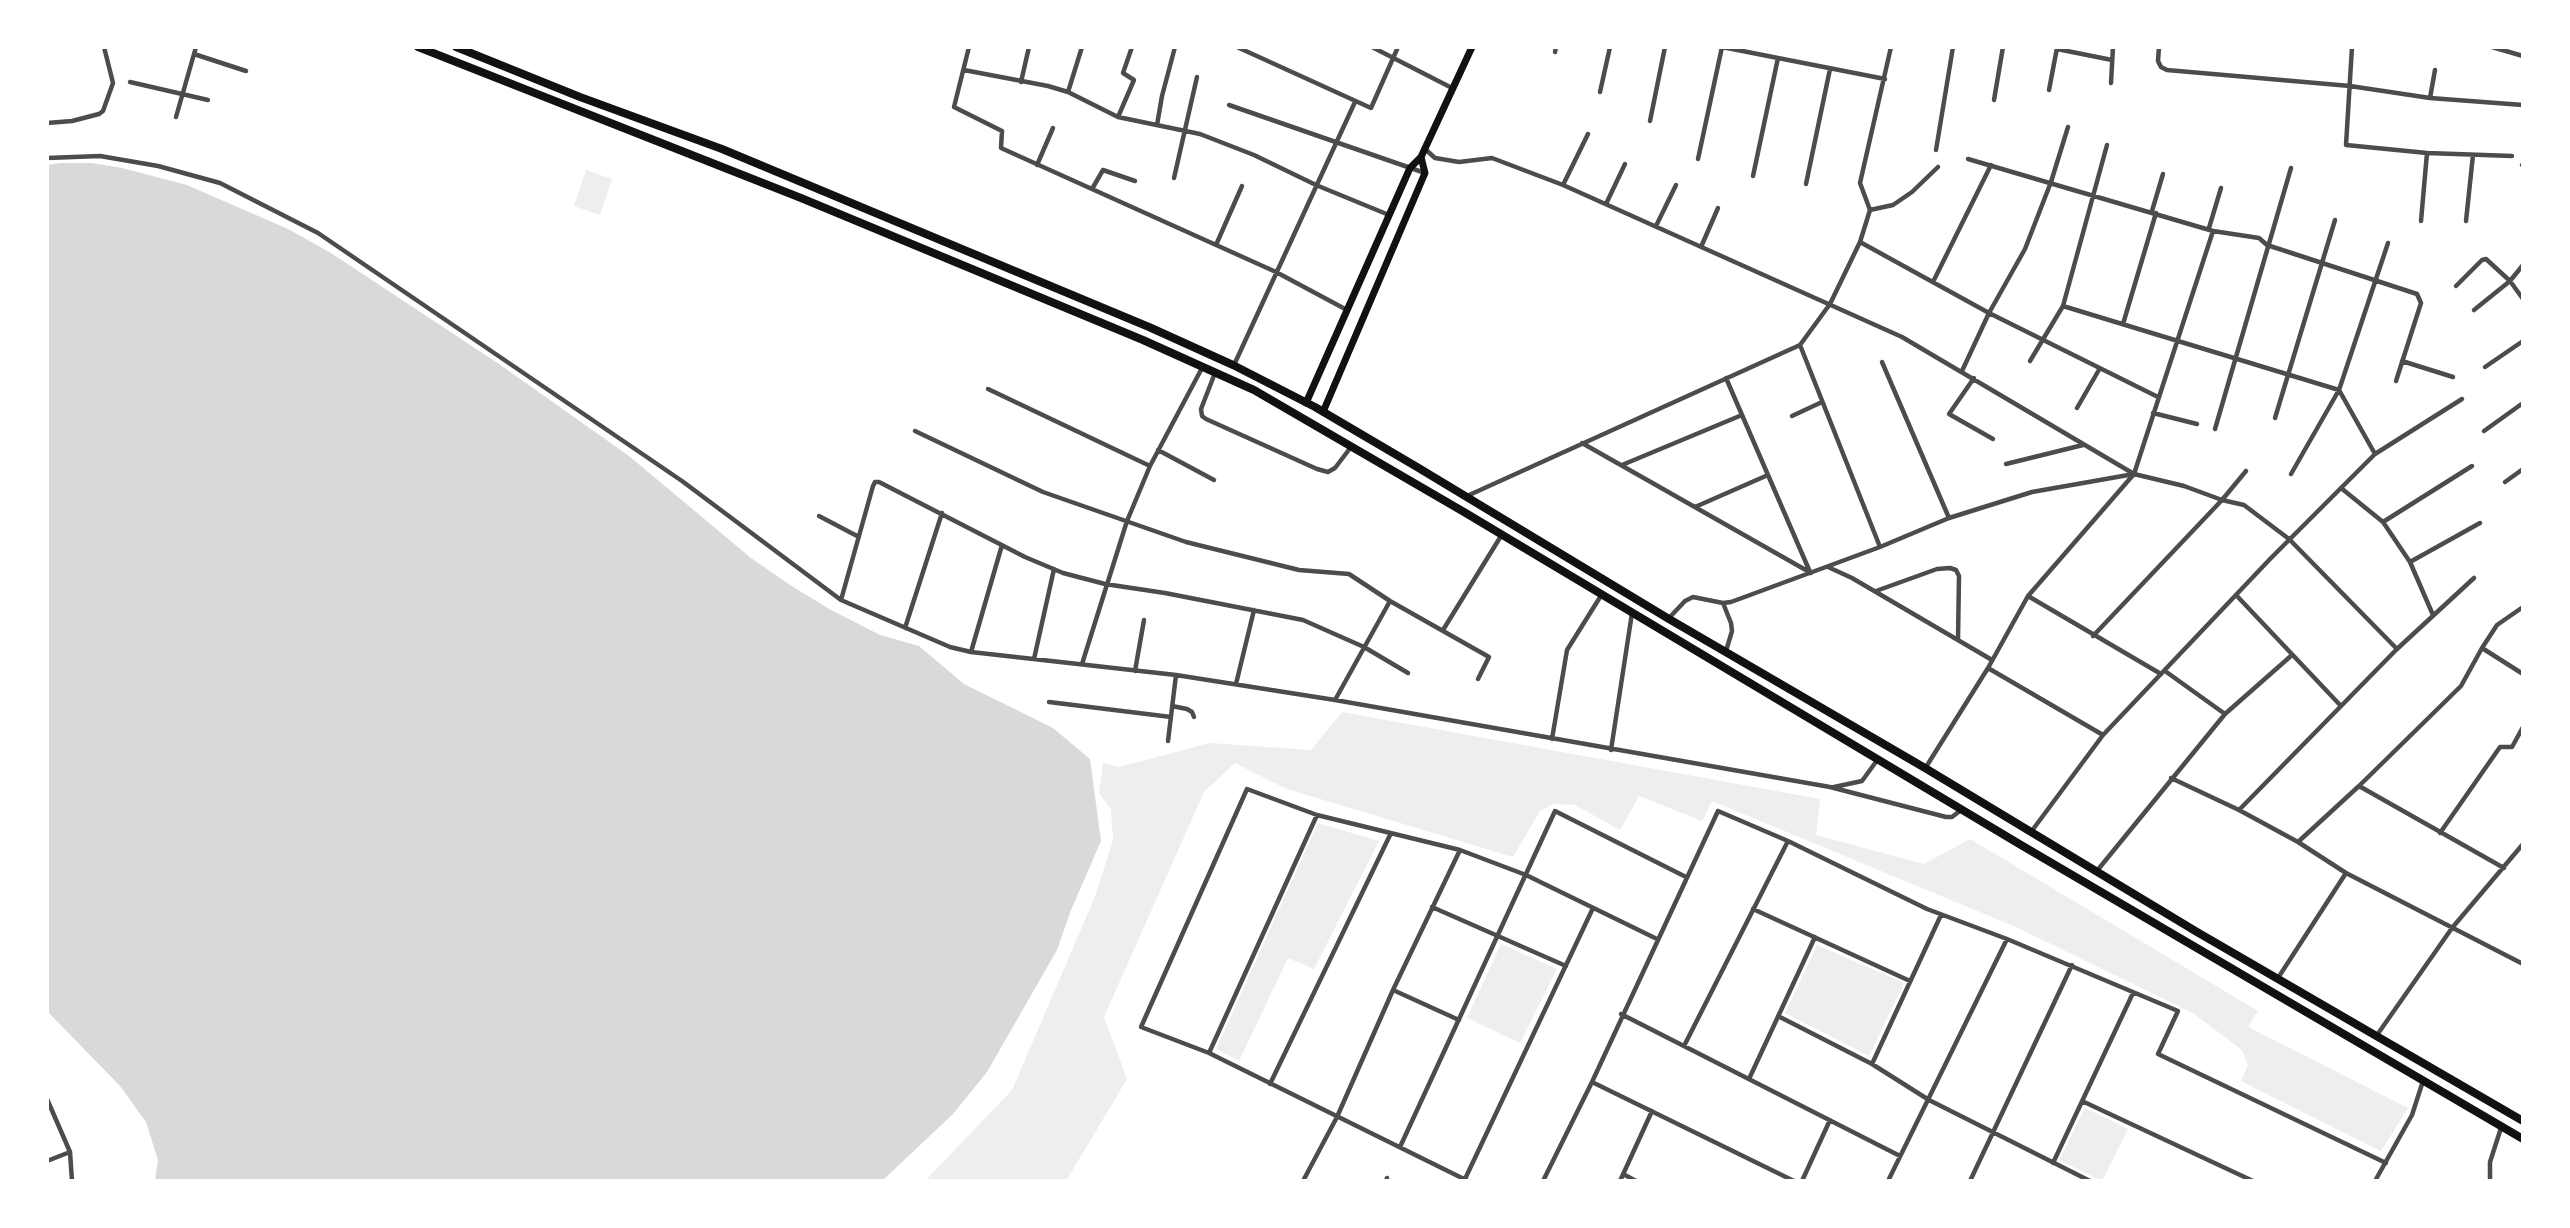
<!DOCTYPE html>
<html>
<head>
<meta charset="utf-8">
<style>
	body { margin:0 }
	#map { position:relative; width:2570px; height:1228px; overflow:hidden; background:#fff; font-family:Montserrat,sans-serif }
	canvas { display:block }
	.frame { position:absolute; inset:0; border:49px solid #fff; pointer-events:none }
</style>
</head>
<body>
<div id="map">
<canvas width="2570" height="1228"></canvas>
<div class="frame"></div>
</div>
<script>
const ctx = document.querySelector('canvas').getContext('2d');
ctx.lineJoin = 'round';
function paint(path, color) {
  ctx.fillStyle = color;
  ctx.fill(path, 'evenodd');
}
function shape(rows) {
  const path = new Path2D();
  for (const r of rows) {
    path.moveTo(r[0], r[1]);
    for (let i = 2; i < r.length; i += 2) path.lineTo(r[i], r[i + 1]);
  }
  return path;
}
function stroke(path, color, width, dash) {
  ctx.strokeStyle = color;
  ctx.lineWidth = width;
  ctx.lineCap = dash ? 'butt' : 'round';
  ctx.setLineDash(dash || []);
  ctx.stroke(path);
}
paint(shape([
	[586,170,612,179,600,215,574,206],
	[1342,712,1820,799,1816,835,1924,864,1970,839,2258,1011,2248,1027,2408,1108,2381,1151,2241,1081,2248,1065,2242,1050,2193,1013,2016,927,1712,801,1702,821,1639,796,1620,830,1575,805,1553,804,1540,811,1513,857,1287,789,1235,763,1204,792,1104,1017,1127,1079,1066,1181,925,1181,1012,1090,1096,894,1113,840,1111,809,1099,793,1103,763,1119,767,1210,743,1311,750],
	[1318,823,1379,841,1314,969,1288,958,1239,1061,1216,1049],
	[1501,944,1557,969,1520,1043,1467,1018],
	[1817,945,1904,983,1869,1056,1785,1013],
	[2085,1108,2128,1129,2102,1181,2059,1160]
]), '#eee');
paint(shape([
	[60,163,92,163,122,168,187,185,288,229,331,253,499,364,629,456,751,558,790,585,831,610,880,635,919,646,964,684,1053,728,1090,759,1101,841,1071,910,1057,950,987,1072,953,1114,882,1181,155,1181,158,1160,146,1122,120,1086,47,1011,47,165]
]), '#d9d9d9');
stroke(shape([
	[969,47,954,107,1002,131,1001,148,1276,272,1347,310],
	[1237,47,1371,108,1398,47],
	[1372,47,1452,88],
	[1722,47,1885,79],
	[2159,47,2158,61,2161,67,2167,70,2350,86,2430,98,2523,105],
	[2352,47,2346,145,2427,153,2512,156],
	[2492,47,2523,56],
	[2057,49,2112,60],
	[1555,52,1556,47],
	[194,54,246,71],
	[964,70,1048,86,1068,92,1118,117,1200,134,1254,155,1316,185,1389,215],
	[130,82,208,100],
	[1021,82,1029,47],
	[2111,83,2113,47],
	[2049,90,2057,48],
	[1068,92,1082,47],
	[1600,92,1610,47],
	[2430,98,2435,70],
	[1994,100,2003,47],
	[1229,105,1425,173],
	[176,117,196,47],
	[1118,117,1134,80,1123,73,1132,47],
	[1650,121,1665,47],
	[47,123,72,121,99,114,103,111,113,83,104,47],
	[1157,125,1162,96,1175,47],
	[1425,149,1435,158,1459,162,1492,158,1563,185,1902,337,2134,474,2184,486,2222,500,2244,505,2289,539,2397,649],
	[1936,150,1953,47],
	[47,158,100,156,158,166,220,183,318,233,682,481,841,600,950,647,971,652,1176,675,1335,700,1830,787,1946,817,1952,817,1961,810],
	[1698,159,1722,47],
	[1968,159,2213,231,2259,238,2267,245,2417,294,2421,303,2396,381],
	[1037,165,1053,128],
	[2522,165,2523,166],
	[1753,176,1778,58],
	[1174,178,1197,77],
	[1806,184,1830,69],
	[1563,185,1588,134],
	[1092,189,1103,170,1135,181],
	[1606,204,1625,164],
	[1870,210,1893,205,1912,192,1938,167],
	[2152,211,2163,174],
	[2421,221,2427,153],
	[2466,221,2473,155],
	[1656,226,1676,185],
	[2209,228,2221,188],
	[1860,242,1989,313,2158,397],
	[1216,245,1242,186],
	[1701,247,1718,208],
	[1933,282,1991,165],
	[2456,286,2482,260,2486,259,2510,281,2523,299],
	[2063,306,2339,390,2375,454],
	[2474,310,2510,281,2523,265],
	[2123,324,2156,213],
	[1800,345,1880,547],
	[2030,361,2063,306,2107,145],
	[2402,361,2453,377],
	[1882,362,1949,518],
	[1234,365,1355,102],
	[2485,367,2523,341],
	[1962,371,1989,313,2025,249,2051,182,2068,127],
	[1215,373,1201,409,1202,416,1206,419,1317,469,1328,472,1335,468,1351,447],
	[1726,378,1810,572],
	[1974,378,1949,414,1993,439],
	[988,389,1150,466],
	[2077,408,2100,368],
	[2153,413,2197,424],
	[1792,416,1822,402],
	[2275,418,2335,220],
	[2215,429,2291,168],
	[915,431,1043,492,1186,542,1299,570,1349,574,1390,601,1489,657,1478,679],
	[2484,431,2523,403],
	[1582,443,1811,573],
	[1158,450,1214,480],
	[2006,464,2083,445],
	[1622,465,1742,415],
	[2291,474,2339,390,2388,243],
	[2505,482,2523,469],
	[2341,488,2383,522,2410,562,2433,615],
	[1467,496,1800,345,1830,304,1860,242,1870,210,1860,183,1891,47],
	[1695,507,1768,475],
	[819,516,859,537],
	[2383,522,2472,466],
	[2410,562,2480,523],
	[1828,567,1852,578,1992,660],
	[1876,591,1937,569,1950,568,1956,570,1959,576,1958,640],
	[2236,595,2341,706],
	[2028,596,2161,674],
	[841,600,873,486,875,482,879,482,1025,557,1063,573,1105,584,1165,593,1303,620,1364,647,1408,673],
	[1723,603,1731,623,1732,631,1726,651],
	[2523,607,2497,625,2482,648,2523,674],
	[1669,618,1685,601,1693,597,1723,603,1731,602,1880,547,1949,518,2032,492,2134,474],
	[905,628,942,513],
	[1443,630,1501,536],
	[2093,636,2222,500,2246,471],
	[971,652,1002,545],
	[1034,659,1054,569],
	[1082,664,1127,521,1150,466,1202,368],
	[1988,668,2103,735],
	[1135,671,1144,620],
	[2165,671,2225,714],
	[1236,684,1254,610],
	[1335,700,1390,601],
	[1049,702,1171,717],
	[1172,706,1187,709,1192,712,1194,717],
	[1552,739,1567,650,1602,594],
	[1168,741,1176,675],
	[1611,750,1632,613],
	[1926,767,1988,668,2028,596,2134,474,2213,231],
	[2171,778,2239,810,2298,842,2346,873,2523,964],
	[2359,786,2504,868],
	[1834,787,1862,781,1878,759],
	[2239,810,2397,649,2474,578],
	[2031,832,2103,735,2271,558,2375,454,2462,399],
	[2440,833,2500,747,2512,747,2523,727],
	[2298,842,2359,786,2461,686,2482,648],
	[2096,872,2225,714,2292,655],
	[1432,907,1566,966],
	[1753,909,1910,981],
	[2278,978,2346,873],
	[1393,990,1459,1020],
	[1621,1014,1900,1156],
	[1778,1016,1872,1064,1929,1100,2090,1181],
	[2377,1035,2452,928,2523,844],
	[1684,1046,1788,841],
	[1209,1053,1317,815],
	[1872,1064,1941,915],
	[1749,1079,1815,937],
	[1592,1082,1794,1181],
	[1270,1084,1391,833],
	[47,1099,70,1152,72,1181],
	[2082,1101,2253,1181],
	[1400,1147,1555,811,1686,877],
	[47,1161,70,1152],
	[2053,1163,2133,993],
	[1623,1174,1636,1181],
	[1465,1179,1593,908],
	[1303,1181,1337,1117,1393,990,1460,850],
	[1386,1181,1387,1178],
	[1468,1181,1209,1053,1141,1027,1247,789,1317,815,1460,850,1526,875,1657,939],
	[1543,1181,1592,1082,1718,811,1788,841,1927,909,2007,939,2178,1011,2158,1054,2386,1163],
	[1620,1181,1652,1111],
	[1802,1181,1830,1120],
	[1888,1181,2007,939],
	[1970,1181,2072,965],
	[2375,1181,2412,1115,2423,1081],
	[2490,1181,2490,1162,2501,1128]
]), '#4c4c4c', 4.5);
stroke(shape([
	[1306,403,1410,168,1421,157,1472,47],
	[1323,412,1425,173,1421,157]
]), '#111', 7);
stroke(shape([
	[418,47,801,198,1143,340,1254,390,1464,512,2021,845,2523,1139],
	[456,47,580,97,722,149,1149,327,1233,365,1315,407,1417,467,1669,619,1925,768,2197,932,2523,1121]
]), '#111', 8);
</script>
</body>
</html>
